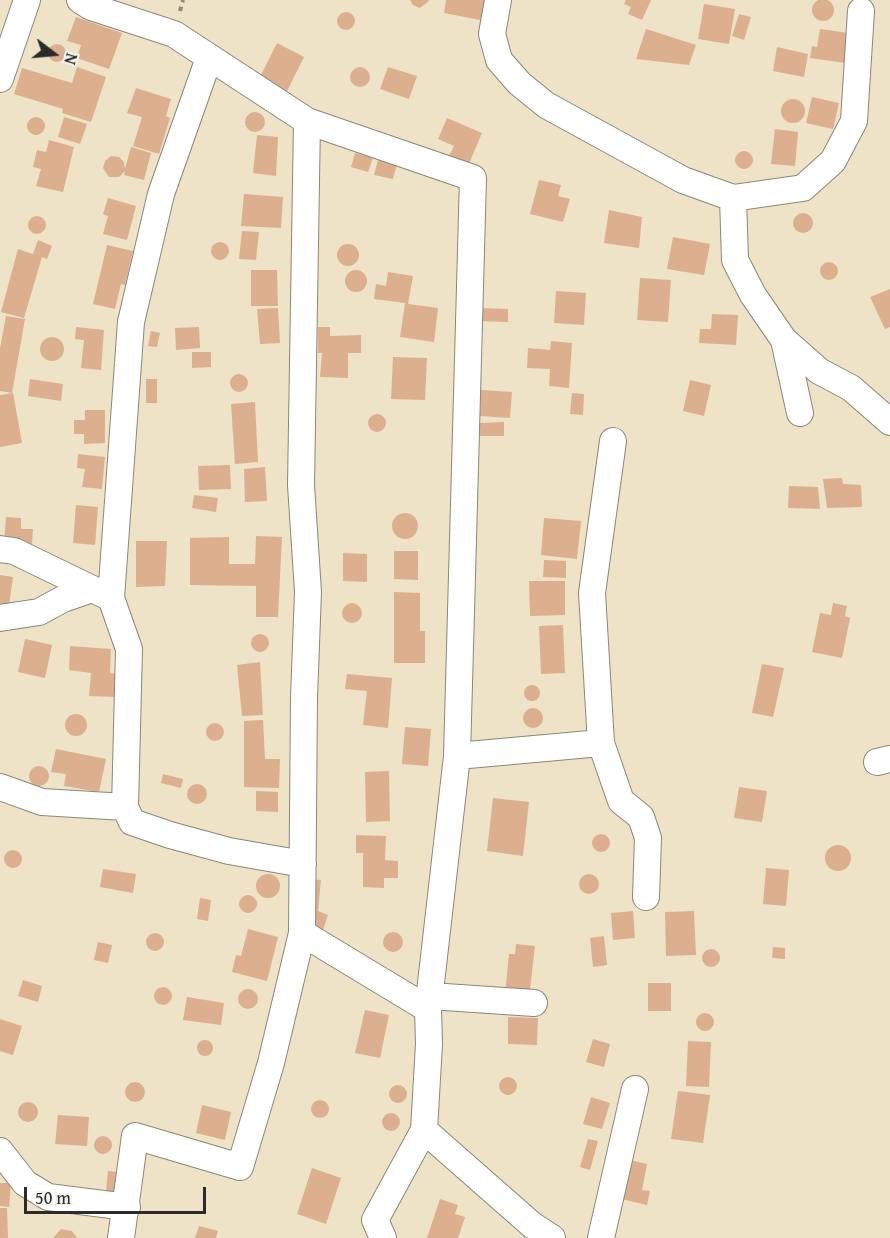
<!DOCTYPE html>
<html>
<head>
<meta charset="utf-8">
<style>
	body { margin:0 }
	#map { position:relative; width:890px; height:1238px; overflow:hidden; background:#eee3c7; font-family:"Gentium Book Plus",serif }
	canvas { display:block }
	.north { position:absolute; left:24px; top:24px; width:60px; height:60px; -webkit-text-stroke:4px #f6f6f2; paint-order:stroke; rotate:106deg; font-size:16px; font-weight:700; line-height:24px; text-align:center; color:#2b2b2b }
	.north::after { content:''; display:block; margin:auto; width:21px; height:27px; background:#2b2b2b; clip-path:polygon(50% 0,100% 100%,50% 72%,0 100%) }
	.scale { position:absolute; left:24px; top:1187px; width:182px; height:27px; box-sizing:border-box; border:3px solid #2b2b2b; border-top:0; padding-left:8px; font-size:18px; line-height:21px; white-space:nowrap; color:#2b2b2b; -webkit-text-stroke:4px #f6f6f2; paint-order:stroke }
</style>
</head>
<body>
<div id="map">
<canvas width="890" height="1238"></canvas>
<div class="north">N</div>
<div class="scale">50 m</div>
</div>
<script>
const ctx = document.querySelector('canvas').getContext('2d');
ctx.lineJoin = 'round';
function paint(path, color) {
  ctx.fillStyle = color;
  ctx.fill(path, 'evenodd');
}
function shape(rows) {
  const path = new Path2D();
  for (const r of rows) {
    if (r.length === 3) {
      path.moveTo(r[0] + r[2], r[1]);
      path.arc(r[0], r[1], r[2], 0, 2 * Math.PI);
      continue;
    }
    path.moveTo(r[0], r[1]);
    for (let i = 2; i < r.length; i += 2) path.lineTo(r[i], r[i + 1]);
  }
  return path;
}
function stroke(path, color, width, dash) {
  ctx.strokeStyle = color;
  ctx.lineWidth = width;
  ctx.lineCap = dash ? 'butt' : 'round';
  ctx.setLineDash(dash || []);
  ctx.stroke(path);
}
paint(shape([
	[823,10,11],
	[410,0,430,0,420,8,413,5],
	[446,0,489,0,485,21,444,13],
	[626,0,651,0,642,20,628,14,631,7,624,4],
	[704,4,735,9,729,44,698,39],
	[346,21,9],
	[739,14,751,17,744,40,732,36],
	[76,17,122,33,109,69,77,58,81,45,67,41],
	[646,29,696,45,689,65,636,59],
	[820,29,849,33,845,63,810,58,812,46,817,47],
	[277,43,304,57,286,93,259,79],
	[57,53,9],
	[777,47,808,54,804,77,773,71],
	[77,67,106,77,91,122,62,113,63,109,14,94,22,68,72,83],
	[388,67,417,76,409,99,380,89],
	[360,77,10],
	[136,88,171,99,166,116,170,118,159,154,133,146,142,117,127,113],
	[812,97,839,103,833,129,806,123],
	[793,111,12],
	[255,122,10],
	[36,126,9],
	[64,117,87,124,80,144,58,137],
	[447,118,482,133,468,166,448,158,454,146,438,139],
	[775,129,798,132,795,166,771,164],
	[257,135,278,137,276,176,253,173],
	[49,140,74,147,63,192,36,186,41,169,33,167,37,150,46,152],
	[131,147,151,153,144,180,124,175,125,171,119,177,109,177,103,168,105,161,111,156,119,157,124,162,125,169],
	[744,160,9],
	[355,153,373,158,368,172,351,167],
	[378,160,397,164,393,179,374,175],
	[539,180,561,185,558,196,570,199,563,222,530,214],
	[244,194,283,197,281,228,241,226],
	[108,198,136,206,127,240,103,234,108,216,103,214],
	[609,210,642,217,639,248,604,243],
	[803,223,10],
	[37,225,9],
	[242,231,259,232,256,260,239,259],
	[673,237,710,244,704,275,667,269],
	[38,240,52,246,47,259,42,257,24,318,1,312,18,249,33,254],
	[220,251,9],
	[348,255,11],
	[107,245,133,251,125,285,121,284,115,309,93,304],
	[829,271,9],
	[251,270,277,270,278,306,251,306],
	[356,281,11],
	[388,272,413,276,408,304,438,308,434,342,400,337,405,303,374,299,376,284,386,286],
	[640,278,671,280,668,322,637,320],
	[890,289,890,327,885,329,870,297],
	[556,291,586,293,584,325,554,323],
	[278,308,280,343,260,344,257,309],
	[482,308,508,309,508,322,477,321],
	[712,314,738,315,736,345,699,343,700,329,711,329],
	[6,316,25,319,12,393,0,391,0,348],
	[76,327,104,330,101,370,81,368,84,340,75,339],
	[199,327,200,348,176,350,175,328],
	[318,327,330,327,330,336,361,335,361,353,348,353,348,378,320,377,322,353,318,353],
	[151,331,160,333,157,347,148,346],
	[52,349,12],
	[551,341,572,343,569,388,549,386,550,369,527,368,528,348,550,350],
	[192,352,211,352,211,367,192,368],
	[393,357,427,358,425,400,391,399],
	[239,383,9],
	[30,379,63,384,61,401,28,396],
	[146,379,157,379,157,403,146,403],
	[690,380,711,385,704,416,683,411],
	[481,390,512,392,510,418,480,416],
	[13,393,22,443,0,447,0,395],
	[572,393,584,394,583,415,570,414],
	[255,402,258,462,235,464,231,404],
	[85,410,105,410,105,443,84,444,84,434,74,434,74,420,85,420],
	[377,423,9],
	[504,422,504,436,480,436,480,423],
	[78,454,105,457,102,489,82,487,85,469,77,468],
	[230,465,231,489,199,490,198,466],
	[265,467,267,501,245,502,244,469],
	[842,478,843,484,861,485,862,507,827,508,823,479],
	[789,486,818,487,820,509,788,508],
	[194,495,218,498,216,512,192,508],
	[76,505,98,507,95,545,73,543],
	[405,526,13],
	[6,517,21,518,21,529,33,529,32,544,4,543],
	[544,518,581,521,577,559,541,555],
	[256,536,282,537,278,617,256,617,256,586,190,585,190,538,229,537,229,564,255,564],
	[136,541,167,541,165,586,136,587],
	[394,551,418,551,418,580,394,579],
	[343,553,367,554,367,582,343,581],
	[544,560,566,561,566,578,543,577],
	[0,575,13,577,9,606,0,605],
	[529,581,565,581,565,615,530,616],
	[394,592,420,593,420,631,425,631,425,663,394,663],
	[833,603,847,606,845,616,850,618,842,658,812,652,820,613,831,615],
	[352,613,10],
	[563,625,565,673,541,674,539,626],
	[260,643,9],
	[25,639,52,645,45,678,18,672],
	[70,646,111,649,110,673,116,674,115,697,89,696,91,673,69,670],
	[260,662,263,715,242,716,237,665],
	[762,664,784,668,773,717,752,713],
	[347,674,392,678,388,728,363,725,367,691,345,689],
	[532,693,8],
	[533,718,10],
	[76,725,11],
	[263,720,265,759,280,759,279,788,244,787,244,721],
	[215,732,9],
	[405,727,431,729,428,766,402,764],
	[56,749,106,759,99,792,64,786,66,774,51,772],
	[39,776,10],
	[389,771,390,821,366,822,365,772],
	[163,774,183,779,181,788,161,783],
	[197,794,10],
	[739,787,767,791,762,822,734,818],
	[256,791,278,792,278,812,256,811],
	[493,798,529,802,523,856,487,851],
	[601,843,9],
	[356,835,386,836,385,860,398,861,398,878,384,878,384,888,363,887,363,853,356,853],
	[838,858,13],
	[13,859,9],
	[766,868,789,870,786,906,763,904],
	[103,869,136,874,133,893,100,887],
	[268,886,12],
	[589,884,10],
	[309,879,321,880,318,911,328,915,323,930,305,923],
	[248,904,9],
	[200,898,211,900,208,921,197,919],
	[633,911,635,938,613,940,611,913],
	[694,911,696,955,666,956,665,912],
	[248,929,278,937,267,981,232,972,236,955,241,956],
	[393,942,10],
	[155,942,9],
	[604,936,607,965,593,967,590,938],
	[98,942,112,945,108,963,94,960],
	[516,944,535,946,529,998,505,995,509,954,515,954],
	[773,947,785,948,785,959,772,958],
	[711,958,9],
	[23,980,42,986,38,1002,18,996],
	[648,983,671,983,671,1011,648,1011],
	[163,996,9],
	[248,999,10],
	[187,997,224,1003,221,1025,183,1020],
	[365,1010,389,1015,380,1058,355,1053],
	[705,1022,9],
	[508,1017,538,1018,537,1045,508,1044],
	[0,1019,22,1026,13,1055,0,1051],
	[593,1039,610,1044,604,1067,586,1062],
	[205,1048,8],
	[688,1041,711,1042,709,1087,686,1086],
	[508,1086,9],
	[135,1092,10],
	[398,1094,9],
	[678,1091,710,1095,703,1143,671,1139],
	[591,1097,610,1103,602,1129,583,1124],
	[320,1109,9],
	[28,1112,10],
	[202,1105,231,1112,225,1140,196,1133],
	[391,1122,9],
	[58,1115,89,1117,87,1146,55,1144],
	[103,1145,9],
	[588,1139,598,1141,590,1170,580,1167],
	[630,1160,647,1164,642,1190,650,1191,647,1205,621,1199],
	[312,1168,341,1178,326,1224,297,1214],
	[108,1171,125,1173,123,1193,106,1191],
	[0,1183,11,1183,9,1207,0,1206],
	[440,1199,458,1205,455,1214,465,1217,458,1238,427,1238],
	[0,1208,7,1208,8,1238,0,1238],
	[199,1226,218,1231,216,1238,195,1238],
	[61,1229,72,1231,77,1238,53,1238]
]), '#dcaf8f');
const street = shape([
	[80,0,91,7,174,34,307,121,473,178,457,756,428,1009,429,1044,424,1130,375,1220,383,1238],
	[498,0,492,34,499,60,519,83,546,105,683,180,733,198,735,260,753,295,784,340,819,371,851,388,890,422],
	[0,79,27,0],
	[733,198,803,188,833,161,854,121,861,11],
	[784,340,800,413],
	[0,549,14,551,111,598],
	[0,618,39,612,63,599,92,589],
	[601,743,621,801,641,817,648,838,646,897],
	[457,756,601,743,592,593,613,441],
	[877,762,890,759],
	[0,787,42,802,125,807,132,822,170,835,229,851,303,864],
	[125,807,129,649,111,598,131,322,161,194,209,58],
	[302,933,428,1009],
	[430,996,534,1003],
	[424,1130,532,1225,552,1238],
	[0,1151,25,1183,48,1197,127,1207],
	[121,1238,135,1136,240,1167,271,1063,302,933,304,698,308,592,301,485,307,121],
	[601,1238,635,1089]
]);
stroke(street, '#8c8779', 28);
stroke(shape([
	[180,11,183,0]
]), '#8c8779', 4, [4.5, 4.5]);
stroke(street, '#fff', 26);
</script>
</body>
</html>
